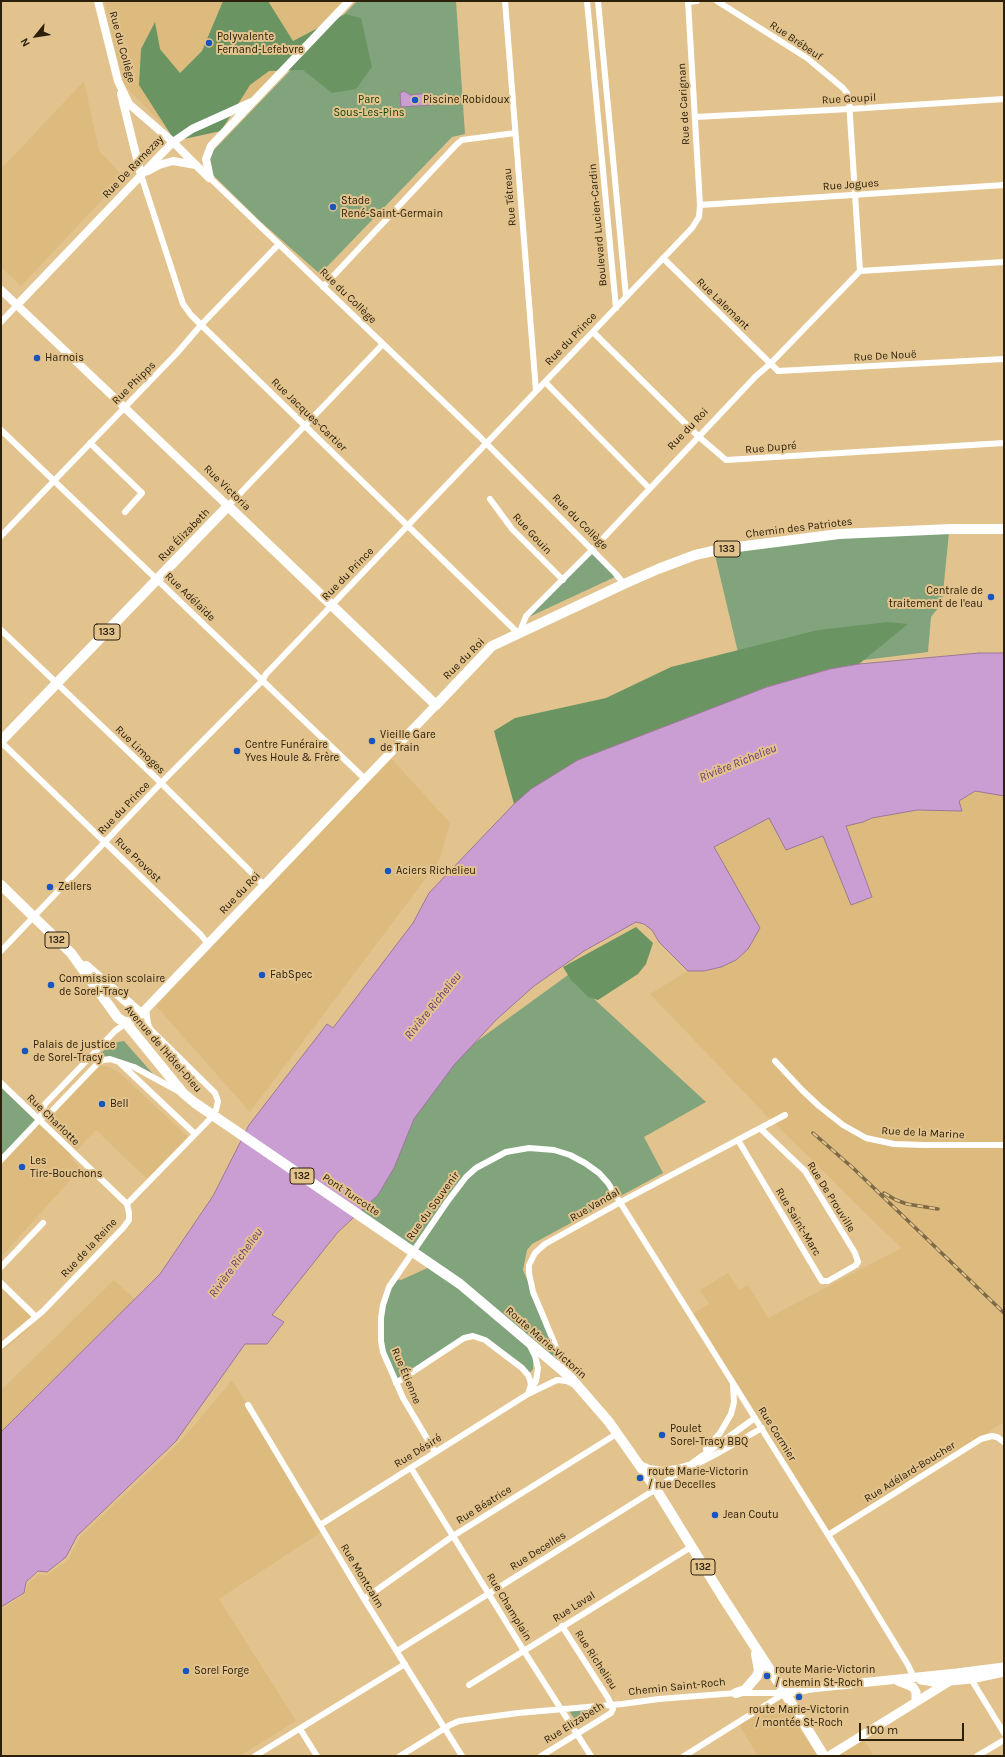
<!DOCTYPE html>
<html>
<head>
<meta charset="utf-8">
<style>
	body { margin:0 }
	#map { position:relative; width:1005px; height:1757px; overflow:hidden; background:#e2c38e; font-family:Karla,sans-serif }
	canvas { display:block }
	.frame { position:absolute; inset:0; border:2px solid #2c200b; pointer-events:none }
	.north { position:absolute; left:16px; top:16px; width:40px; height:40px; -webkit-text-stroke:3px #e2c38e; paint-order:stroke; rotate:240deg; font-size:11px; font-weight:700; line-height:16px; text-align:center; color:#2c200b }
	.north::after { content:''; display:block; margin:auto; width:14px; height:18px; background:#2c200b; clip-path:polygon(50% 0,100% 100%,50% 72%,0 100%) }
	.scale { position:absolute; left:859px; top:1723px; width:105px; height:18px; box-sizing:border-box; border:2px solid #2c200b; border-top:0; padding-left:5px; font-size:12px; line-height:14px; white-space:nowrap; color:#2c200b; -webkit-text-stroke:3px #e2c38e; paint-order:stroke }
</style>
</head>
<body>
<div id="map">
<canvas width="1005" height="1757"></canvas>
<div class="frame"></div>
<div class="north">N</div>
<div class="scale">100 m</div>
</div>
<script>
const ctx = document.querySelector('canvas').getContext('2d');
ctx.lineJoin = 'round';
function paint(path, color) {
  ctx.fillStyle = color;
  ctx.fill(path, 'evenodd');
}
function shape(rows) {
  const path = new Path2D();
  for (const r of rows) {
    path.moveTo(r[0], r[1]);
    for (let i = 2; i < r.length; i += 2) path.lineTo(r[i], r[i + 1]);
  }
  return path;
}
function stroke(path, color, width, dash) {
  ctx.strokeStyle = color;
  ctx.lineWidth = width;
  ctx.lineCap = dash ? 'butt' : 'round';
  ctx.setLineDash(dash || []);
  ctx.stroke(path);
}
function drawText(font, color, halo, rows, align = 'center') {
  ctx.font = font + ' Karla,sans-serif';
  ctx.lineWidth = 4;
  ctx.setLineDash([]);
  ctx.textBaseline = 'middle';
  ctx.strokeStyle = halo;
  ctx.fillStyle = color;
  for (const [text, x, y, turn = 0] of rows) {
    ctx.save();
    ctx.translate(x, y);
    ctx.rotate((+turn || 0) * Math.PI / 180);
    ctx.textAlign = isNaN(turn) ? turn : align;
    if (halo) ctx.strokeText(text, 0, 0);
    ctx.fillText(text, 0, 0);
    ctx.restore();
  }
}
paint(shape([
	[104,1,345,1,250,98,174,136,124,85],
	[84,81,99,151,124,177,21,286,1,267,1,169],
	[391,758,450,823,439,861,250,1112,156,1006],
	[975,791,1004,796,1004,1422,828,1535,690,1315,709,1304,700,1290,728,1273,739,1290,748,1285,768,1318,901,1248,766,1115,650,994,688,971,704,971,721,967,760,929,714,847,769,818,823,836,851,905,872,897,845,826,863,822,872,818,917,810,962,811,959,801],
	[100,1066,110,1067,121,1074,189,1138,147,1179,96,1130,70,1157,81,1168,1,1257,1,1162],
	[114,1280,135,1299,1,1432,1,1390],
	[1,1285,33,1316,30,1328,1,1352],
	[232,1380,323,1531,219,1599,296,1721,240,1756,1,1756,1,1610,25,1594,28,1584,38,1574,47,1575,68,1560,80,1537,179,1443],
	[780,1698,817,1756,758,1756,738,1723],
	[863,1739,874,1756,837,1756]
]), '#ddbb7e');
paint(shape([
	[357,1,456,1,465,134,452,137,320,274,261,222,213,175,210,159,213,151],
	[949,532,942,603,931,617,928,652,832,664,747,690,714,551,839,534],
	[592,552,617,576,529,617],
	[568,975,706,1102,644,1137,663,1173,532,1244,527,1250,523,1270,563,1365,533,1350,533,1369,528,1375,522,1368,473,1336,396,1383,383,1352,381,1318,394,1279,401,1280,432,1266,354,1206,451,1060],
	[124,1041,161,1083,110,1058,99,1055,112,1043],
	[1,1087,37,1122,1,1160],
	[606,1708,579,1725,569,1711]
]), '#81a47c');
paint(shape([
	[223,1,268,1,293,41,345,14,361,18,372,67,356,89,332,93,303,70,269,71,250,85,221,131,175,141,139,85,141,49,155,22,160,49,180,73,202,51],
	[888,622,908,624,859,664,830,669,767,687,578,760,531,789,514,804,494,731,515,718,606,698,671,667,818,630],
	[636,927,653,943,646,964,638,974,598,1000,588,997,571,980,563,967]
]), '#6a9562');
const water = shape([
	[404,91,410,95,430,93,431,105,401,107,400,93,404,91],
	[979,653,1004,653,1004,796,975,791,959,801,962,811,917,810,872,818,863,822,846,826,872,897,851,905,823,836,786,850,769,818,714,847,760,928,748,949,736,960,721,967,704,971,688,971,659,942,652,930,644,924,636,922,584,951,534,986,496,1020,454,1065,414,1119,394,1168,378,1195,338,1232,272,1315,284,1322,267,1344,245,1344,176,1441,77,1536,66,1557,47,1572,38,1571,26,1582,24,1593,1,1607,1,1432,160,1274,213,1196,249,1125,327,1024,333,1028,413,923,429,893,514,804,531,789,578,760,767,687,830,669,859,664,979,653]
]);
paint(water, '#ca9ed3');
stroke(water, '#9b7897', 1);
stroke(shape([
	[505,1,536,391],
	[587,1,616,308],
	[598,1,626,296],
	[717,1,807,58,843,88,847,93,849,101,860,271],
	[688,2,697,1],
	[695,117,850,109,1004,99],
	[141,175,183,304,191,315,519,634,526,616,592,550,756,376,770,364,860,271,1004,262],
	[210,178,479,436,615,573,624,584],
	[700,205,1004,185],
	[663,258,778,371,1004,359],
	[323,287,456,145,462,140,515,133],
	[1,322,17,305],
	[593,332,698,436,726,460,1004,443],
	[545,382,649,488],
	[1,430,365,779],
	[90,443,142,493,125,512],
	[490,499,512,529,563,580],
	[228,506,383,344],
	[1,536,177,353,201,325,279,244],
	[1,630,155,777,264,885],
	[1,742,201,935,208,944],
	[1,951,161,783,262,681,266,674,692,228,699,217,700,205,688,1],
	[146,1009,148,1024,151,1030,215,1093,218,1101,216,1110],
	[775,1061,802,1090,819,1106,843,1125,866,1138,894,1144,924,1145,1004,1145],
	[120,1063,195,1134],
	[1,1083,127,1204,129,1213,129,1220,123,1228,43,1311,1,1346],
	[39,1120,45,1104,115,1031,126,1023],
	[738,1140,820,1278,822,1281,828,1281,856,1265,858,1262,855,1253,805,1171,761,1129],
	[1,1160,39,1120,52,1111,97,1064,103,1060,110,1059,134,1067,180,1092],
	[127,1204,209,1120],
	[1,1267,43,1223],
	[1,1283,36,1317],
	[530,1346,535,1356,538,1368,536,1381,531,1390],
	[566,1371,533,1292,529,1273,529,1265,535,1253,545,1244,628,1198,785,1115],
	[396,1383,464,1338,473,1336,485,1340,522,1368,528,1375,530,1380,531,1385,528,1394],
	[248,1405,364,1599,462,1756],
	[706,1449,720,1433,731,1414,734,1402,733,1385],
	[435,1452,403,1398,383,1352,381,1341,381,1318,383,1305,389,1287,447,1202,466,1177,476,1168,506,1152,529,1148,554,1150,570,1155,585,1163,599,1173,608,1183,855,1578,908,1665,914,1678],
	[693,1466,720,1452,762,1428],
	[411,1468,524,1651,591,1756],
	[320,1525,528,1394,557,1380,567,1381,573,1384],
	[828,1535,981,1439,992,1436,997,1437,1004,1442],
	[364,1599,453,1536,618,1433],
	[397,1651,656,1489,755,1418],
	[971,1679,1004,1733],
	[469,1685,691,1547],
	[300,1729,317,1756],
	[255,1756,405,1664],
	[400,1756,450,1725,459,1721,518,1713,622,1704,659,1699,736,1693,785,1693],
	[541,1756,611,1713,613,1709,608,1698,562,1626],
	[684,1756,785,1693],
	[977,1756,1004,1740]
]), '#fff', 6);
stroke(shape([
	[98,1,118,81,129,104,173,142,209,178],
	[121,94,141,175],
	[148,171,159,165,173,161,196,165],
	[210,178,206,159,211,146,349,1],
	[1,290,228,506],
	[17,305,173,142,192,129,254,101]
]), '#fff', 8);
stroke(shape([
	[126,1023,141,1014,436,705],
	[921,1680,934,1682,950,1681,971,1679,1004,1672],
	[898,1681,913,1687,916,1692,916,1702],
	[785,1693,811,1688,957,1673,1004,1667],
	[829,1756,950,1681]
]), '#fff', 9);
stroke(shape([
	[1,741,228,506,436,705,492,646,624,584,658,569,695,555,722,549,839,534,951,529,1004,529],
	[1,885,71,953,118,1018,126,1023,183,1093,195,1103,460,1284,570,1377,609,1422,656,1489,722,1596,785,1693,824,1756],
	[86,966,141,1014],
	[640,1466,649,1470,662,1472,678,1470,688,1467],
	[736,1693,745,1690,757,1676,759,1670,756,1654]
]), '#fff', 10);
const rail = shape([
	[813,1133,853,1168,1004,1313],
	[884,1193,896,1200,907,1204,938,1209]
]);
stroke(rail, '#7e6a46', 3.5);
stroke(rail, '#e2c38e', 2, [6]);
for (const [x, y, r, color] of [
	[209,43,4,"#1855c1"],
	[415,100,4,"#1855c1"],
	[333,207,4,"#1855c1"],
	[37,358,4,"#1855c1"],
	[991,597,4,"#1855c1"],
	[372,741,4,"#1855c1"],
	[237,751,4,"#1855c1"],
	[388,871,4,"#1855c1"],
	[50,887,4,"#1855c1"],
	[262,975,4,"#1855c1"],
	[51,985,4,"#1855c1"],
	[25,1051,4,"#1855c1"],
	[102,1104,4,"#1855c1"],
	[22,1167,4,"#1855c1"],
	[662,1435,4,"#1855c1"],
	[640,1478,4,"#1855c1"],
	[715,1515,4,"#1855c1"],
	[186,1671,4,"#1855c1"],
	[767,1676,4,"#1855c1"],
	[799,1697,4,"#1855c1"]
]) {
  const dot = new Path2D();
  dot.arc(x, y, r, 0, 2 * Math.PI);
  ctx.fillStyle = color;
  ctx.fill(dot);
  stroke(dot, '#e2c38e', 1.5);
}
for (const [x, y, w] of [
	[727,549,26],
	[107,632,26],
	[57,940,24],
	[302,1176,24],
	[703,1567,24]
]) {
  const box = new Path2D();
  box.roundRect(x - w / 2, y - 8, w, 16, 3);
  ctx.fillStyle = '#e2c38e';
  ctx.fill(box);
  stroke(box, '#2c200b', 1);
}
drawText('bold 10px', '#2c200b', null, [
	["133",727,549],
	["133",107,632],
	["132",57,940],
	["132",302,1176],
	["132",703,1567]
]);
drawText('11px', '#2c200b', '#e2c38e', [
	["Polyvalente",217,37],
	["Fernand-Lefebvre",217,50],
	["Piscine Robidoux",423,100],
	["Stade",341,201],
	["René-Saint-Germain",341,214],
	["Harnois",45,358],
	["Centrale de",983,591,"right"],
	["traitement de l'eau",983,604,"right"],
	["Vieille Gare",380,735],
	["de Train",380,748],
	["Centre Funéraire",245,745],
	["Yves Houle & Frère",245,758],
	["Aciers Richelieu",396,871],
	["Zellers",58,887],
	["FabSpec",270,975],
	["Commission scolaire",59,979],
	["de Sorel-Tracy",59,992],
	["Palais de justice",33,1045],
	["de Sorel-Tracy",33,1058],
	["Bell",110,1104],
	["Les",30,1161],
	["Tire-Bouchons",30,1174],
	["Poulet",670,1429],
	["Sorel-Tracy BBQ",670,1442],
	["route Marie-Victorin",648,1472],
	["/ rue Decelles",648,1485],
	["Jean Coutu",723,1515],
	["route Marie-Victorin",775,1670],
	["/ chemin St-Roch",775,1683],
	["Sorel Forge",194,1671],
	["route Marie-Victorin",799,1710,"center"],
	["/ montée St-Roch",799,1723,"center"]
], 'left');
drawText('11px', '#2c200b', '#e2c38e', [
	["Rue Brébeuf",796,41,34],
	["Rue du Collège",122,47,75],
	["Rue Goupil",849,99,-3],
	["Rue de Carignan",684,104,-93],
	["Rue De Ramezay",133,167,-46],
	["Rue Jogues",851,185,-4],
	["Rue Tétreau",510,197,-95],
	["Boulevard Lucien-Cardin",598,225,-95],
	["Rue du Collège",348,296,44],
	["Rue Lalemant",723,304,44],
	["Rue du Prince",571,339,-46],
	["Rue De Nouë",885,356,-3],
	["Rue Phipps",134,383,-45],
	["Rue Jacques-Cartier",309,415,44],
	["Rue du Roi",688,429,-46],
	["Rue Dupré",771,448,-5],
	["Rue Victoria",227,488,44],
	["Rue du Collège",580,522,45],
	["Chemin des Patriotes",799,528,-7],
	["Rue Gouin",532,534,47],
	["Rue Élizabeth",184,535,-46],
	["Rue du Prince",348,574,-46],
	["Rue Adélaïde",190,597,44],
	["Rue du Roi",464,659,-45],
	["Rue Limoges",140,750,44],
	["Rue du Prince",124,808,-46],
	["Rue Provost",138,860,44],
	["Rue du Roi",240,893,-46],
	["Avenue de l'Hôtel-Dieu",163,1049,49],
	["Rue Charlotte",53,1120,44],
	["Rue de la Marine",923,1133,3],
	["Pont Turcotte",351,1195,34],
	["Rue De Prouville",831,1197,58],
	["Rue Vandal",595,1205,-30],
	["Rue du Souvenir",433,1206,-54],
	["Rue Saint-Marc",798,1222,59],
	["Rue de la Reine",89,1248,-47],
	["Route Marie-Victorin",546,1343,41],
	["Rue Étienne",406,1376,67],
	["Rue Cormier",777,1434,58],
	["Rue Désiré",418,1451,-32],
	["Rue Adélard-Boucher",910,1472,-32],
	["Rue Béatrice",484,1505,-32],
	["Rue Decelles",538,1551,-32],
	["Rue Montcalm",362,1576,59],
	["Rue Champlain",509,1607,59],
	["Rue Laval",574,1607,-32],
	["Rue Richelieu",596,1660,57],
	["Chemin Saint-Roch",677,1687,-6],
	["Rue Elizabeth",574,1723,-32]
]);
drawText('11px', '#12400a', '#e2c38e', [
	["Parc",369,100],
	["Sous-Les-Pins",369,113]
]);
drawText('italic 12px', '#6b3576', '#e2c38e', [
	["Rivière Richelieu",738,763,-22],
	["Rivière Richelieu",433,1006,-51],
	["Rivière Richelieu",236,1263,-54]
]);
</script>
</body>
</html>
